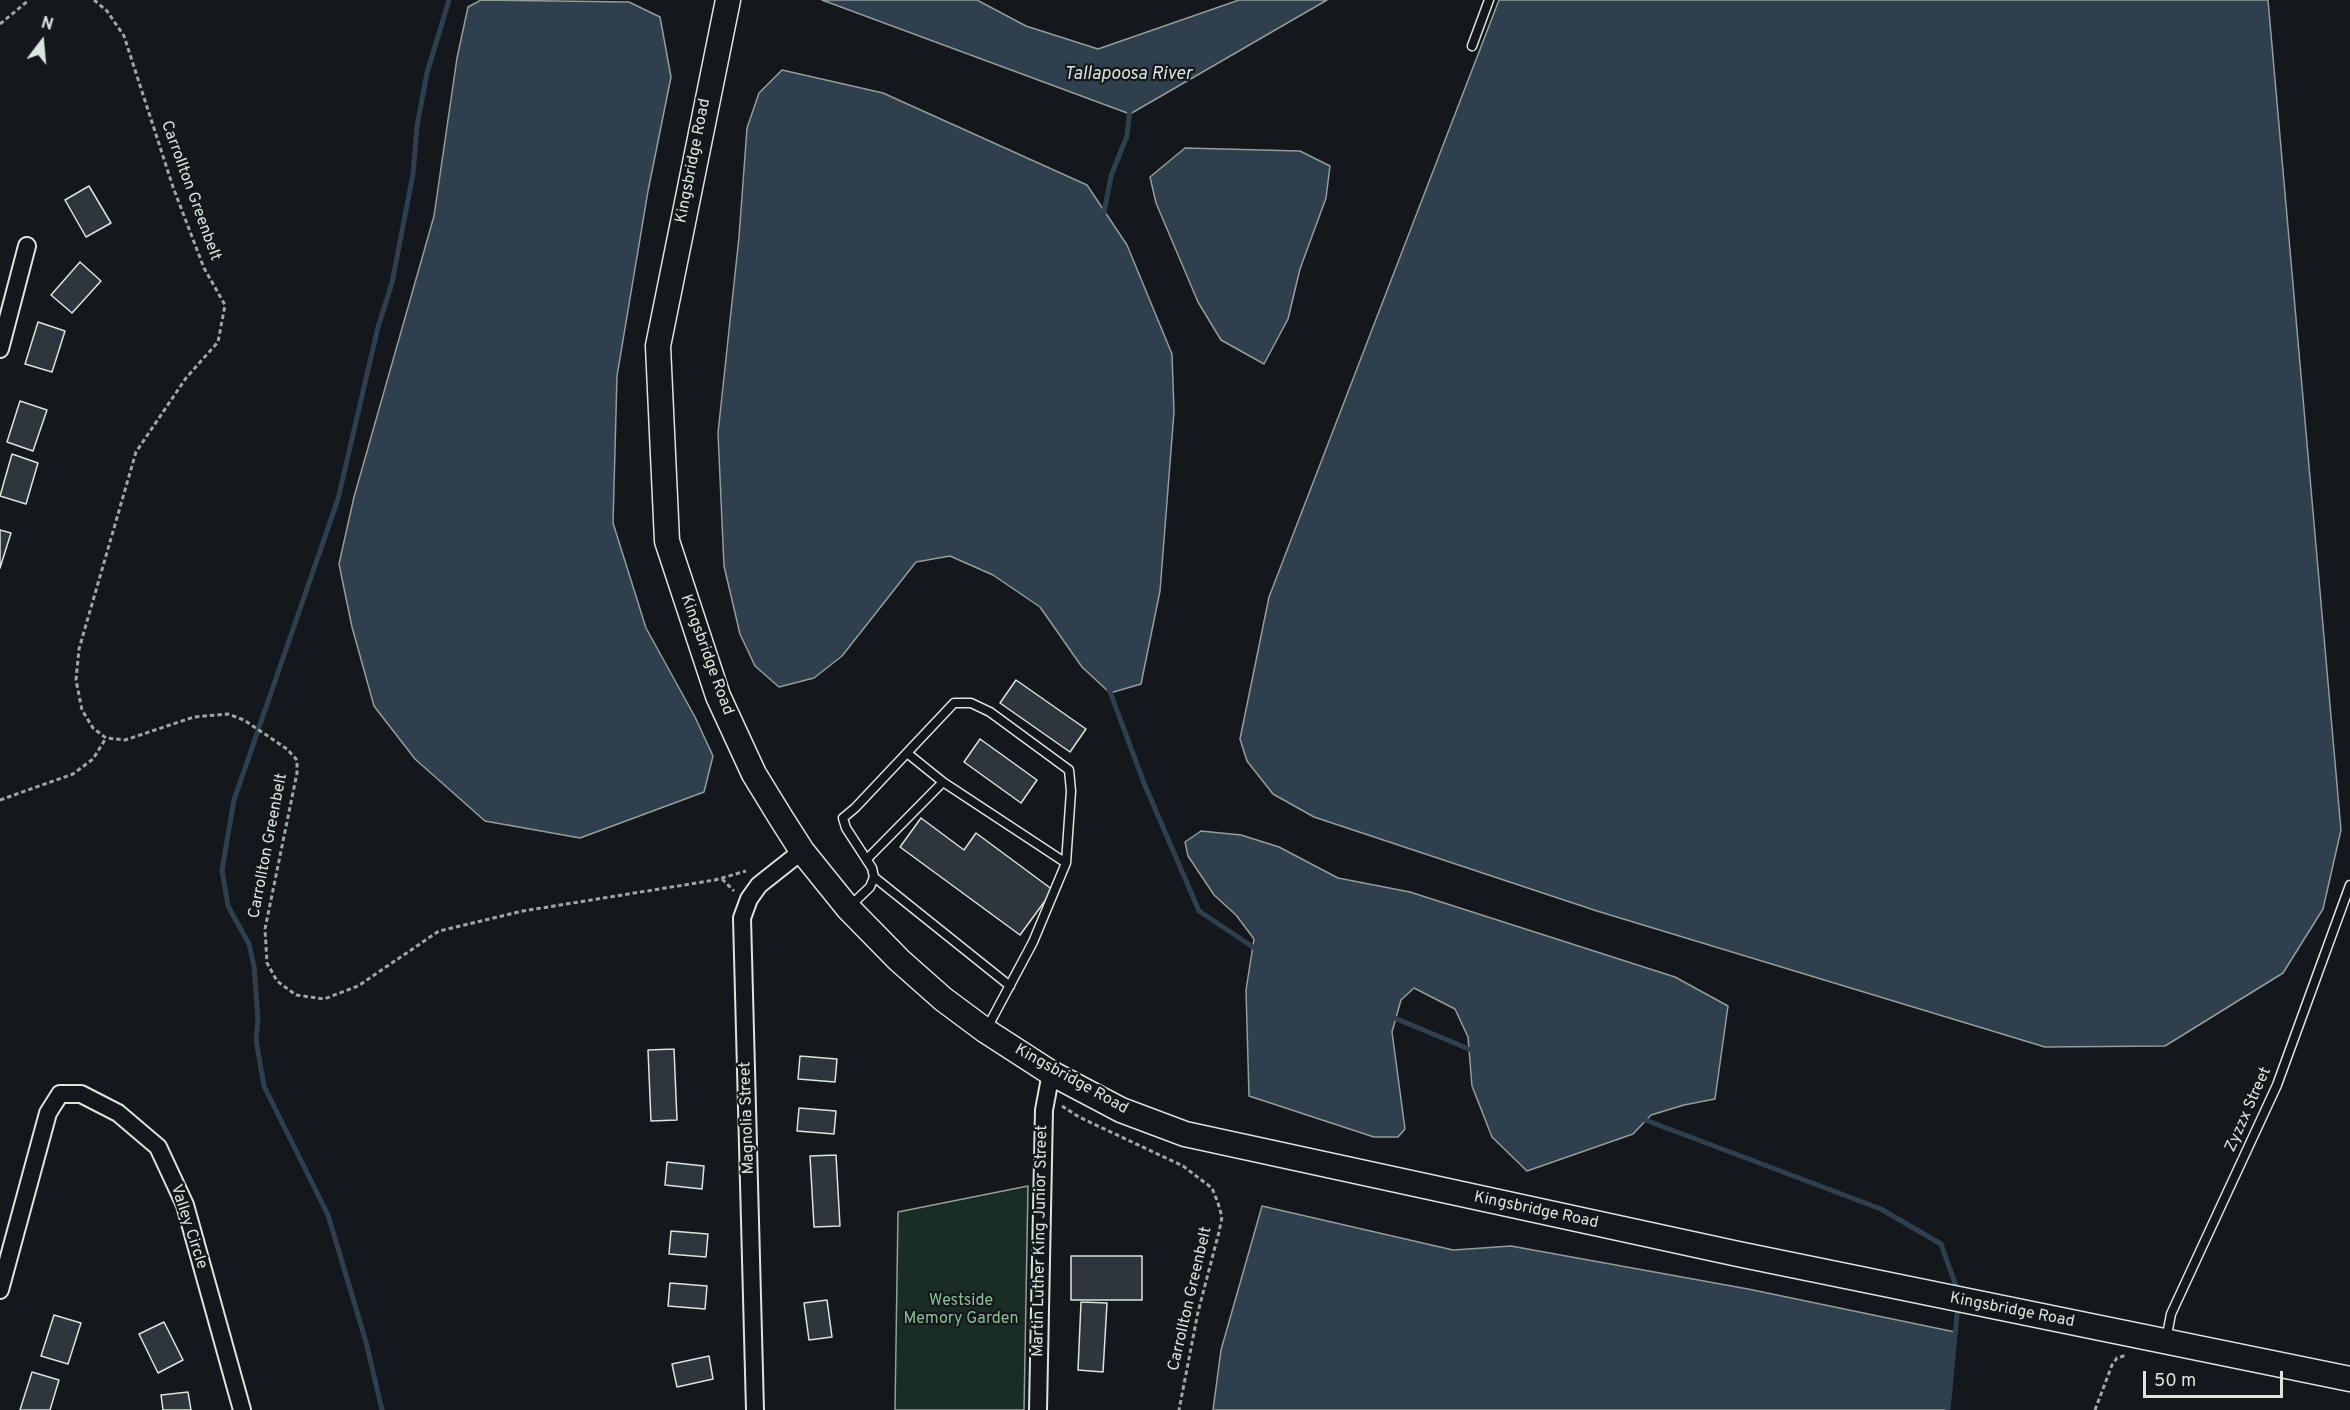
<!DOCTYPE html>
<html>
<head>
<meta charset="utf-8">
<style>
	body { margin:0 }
	#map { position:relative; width:2350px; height:1410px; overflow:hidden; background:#14181c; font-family:Overpass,sans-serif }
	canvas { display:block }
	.north { position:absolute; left:12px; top:12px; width:60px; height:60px; -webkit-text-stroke:4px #14181c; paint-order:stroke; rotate:16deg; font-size:16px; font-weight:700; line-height:24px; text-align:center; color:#d8e6dc }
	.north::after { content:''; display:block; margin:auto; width:21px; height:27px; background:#d8e6dc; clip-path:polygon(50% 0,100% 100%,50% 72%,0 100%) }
	.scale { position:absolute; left:2143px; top:1371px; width:140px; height:27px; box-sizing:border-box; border:3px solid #d8e6dc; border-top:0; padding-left:8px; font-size:18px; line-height:21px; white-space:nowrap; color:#d8e6dc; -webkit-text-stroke:4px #14181c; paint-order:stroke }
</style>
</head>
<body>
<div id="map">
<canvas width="2350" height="1410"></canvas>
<div class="north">N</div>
<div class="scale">50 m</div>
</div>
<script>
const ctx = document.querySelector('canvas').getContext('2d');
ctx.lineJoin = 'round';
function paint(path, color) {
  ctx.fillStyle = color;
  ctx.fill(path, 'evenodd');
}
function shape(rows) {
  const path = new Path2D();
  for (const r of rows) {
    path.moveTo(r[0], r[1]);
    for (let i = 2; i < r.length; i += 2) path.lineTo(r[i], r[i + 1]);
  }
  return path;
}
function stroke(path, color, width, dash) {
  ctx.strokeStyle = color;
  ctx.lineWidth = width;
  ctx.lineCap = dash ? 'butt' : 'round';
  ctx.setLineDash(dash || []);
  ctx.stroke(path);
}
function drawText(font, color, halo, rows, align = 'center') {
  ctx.font = font + ' Overpass,sans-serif';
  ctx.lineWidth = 4.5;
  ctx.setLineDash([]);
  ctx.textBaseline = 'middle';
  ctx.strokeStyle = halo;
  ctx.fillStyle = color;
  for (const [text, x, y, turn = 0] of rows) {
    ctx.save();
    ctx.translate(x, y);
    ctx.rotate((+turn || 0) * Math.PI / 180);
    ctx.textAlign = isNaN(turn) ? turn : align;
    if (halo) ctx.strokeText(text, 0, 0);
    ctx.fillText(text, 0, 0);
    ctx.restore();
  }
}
const green = shape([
	[1028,1186,1024,1410,895,1410,898,1212,1028,1186]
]);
paint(green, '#1a2d24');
stroke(green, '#939e99', 1.5);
const water = shape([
	[481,0,629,2,660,17,671,77,648,191,617,376,613,523,646,628,695,717,713,756,704,792,580,838,485,821,415,759,374,706,352,627,339,564,354,497,434,216,457,58,468,7,481,0],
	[822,0,977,0,1026,26,1098,49,1239,0,1327,0,1130,114,822,0],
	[1499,0,2268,0,2341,830,2323,909,2283,973,2165,1046,2045,1047,1597,911,1314,817,1273,794,1247,761,1240,739,1269,597,1499,0],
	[782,70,883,93,1087,185,1127,245,1172,354,1174,412,1160,591,1141,684,1110,693,1082,667,1040,607,993,575,950,556,916,562,842,656,814,678,779,687,755,666,740,634,724,566,718,433,739,237,747,128,759,93,782,70],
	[1185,148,1300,151,1330,166,1326,198,1300,269,1288,319,1264,364,1221,340,1198,302,1156,203,1150,177,1185,148],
	[1201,831,1241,835,1279,847,1338,878,1410,892,1675,977,1728,1006,1715,1099,1684,1105,1651,1115,1633,1134,1527,1171,1492,1137,1472,1086,1468,1037,1455,1009,1414,988,1401,1000,1392,1032,1405,1129,1398,1137,1374,1137,1249,1096,1246,990,1254,939,1236,915,1214,895,1188,856,1185,842,1201,831],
	[1262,1206,1453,1250,1511,1246,1748,1289,1955,1332,1948,1410,1213,1410,1221,1350,1262,1206]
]);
paint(water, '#2f3f4d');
stroke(water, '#939e99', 1.5);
stroke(shape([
	[1103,218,1111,176,1127,136,1130,108],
	[1109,689,1144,783,1199,911,1259,951],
	[1390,1016,1476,1052],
	[1640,1118,1881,1209,1941,1244,1958,1292],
	[382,1410,366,1342,328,1215,264,1086,256,1040,258,1019,254,966,249,944,228,906,222,870,234,800,338,499,378,327,392,283,413,174,417,126,427,73,449,0],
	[1948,1410,1958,1304]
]), '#2f3f4d', 5);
const building = shape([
	[89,186,111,223,86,237,65,200,89,186],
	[80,262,101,281,72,313,51,295,80,262],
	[38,322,65,331,52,372,25,364,38,322],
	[20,401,47,410,33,451,7,442,20,401],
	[12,454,38,463,26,504,0,496,12,454],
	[0,530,11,533,0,568,0,530],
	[1016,680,1086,729,1070,752,1000,703,1016,680],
	[980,739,1037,780,1021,803,964,762,980,739],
	[921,818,964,850,976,833,1053,890,1020,935,900,847,921,818],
	[674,1049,677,1120,651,1121,648,1050,674,1049],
	[800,1056,837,1059,835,1082,798,1079,800,1056],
	[799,1108,836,1111,834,1134,797,1131,799,1108],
	[836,1155,840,1226,814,1227,810,1156,836,1155],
	[667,1162,704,1166,702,1189,665,1185,667,1162],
	[671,1231,708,1234,706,1257,669,1254,671,1231],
	[1071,1256,1142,1256,1142,1300,1071,1300,1071,1256],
	[670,1283,707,1286,705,1309,668,1306,670,1283],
	[827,1300,832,1337,809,1340,804,1303,827,1300],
	[1081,1302,1107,1303,1103,1372,1078,1370,1081,1302],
	[54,1315,81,1323,68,1364,41,1356,54,1315],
	[164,1322,183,1360,158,1373,139,1334,164,1322],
	[709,1356,713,1379,677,1387,672,1364,709,1356],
	[32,1372,59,1380,50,1410,20,1410,32,1372],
	[188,1392,191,1410,163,1410,161,1395,188,1392]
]);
paint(building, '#2c363c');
stroke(building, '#d8e6dc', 1.5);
const lane = shape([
	[1472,46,1489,0],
	[907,753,943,782],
	[867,859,943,782,1066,863],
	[874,877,1010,986],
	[849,907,870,887,874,877,872,868,846,828,843,818,855,808,954,703,971,703,990,712,1069,770,1071,791,1066,863,1033,942,986,1030],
	[2166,1340,2171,1314,2277,1085,2350,885]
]);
const street = shape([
	[0,349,27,246],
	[0,1290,48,1113,60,1094,81,1094,118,1113,158,1147,185,1205,242,1410],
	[755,1410,742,918,749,899,759,885,802,851],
	[1038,1410,1044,1110,1051,1073]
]);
const secondary = shape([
	[728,0,658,346,667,541,718,696,754,774,781,818,802,851,848,908,899,960,943,999,986,1031,1051,1073,1121,1110,1185,1134,1738,1254,2350,1379]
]);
stroke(lane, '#d8e6dc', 11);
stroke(street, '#d8e6dc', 20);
stroke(secondary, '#d8e6dc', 27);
stroke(shape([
	[94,0,107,11,124,36,173,187,204,268,225,305,218,342,186,378,136,452,79,649,76,680,82,710,93,728,106,738,125,740,194,717,228,714,244,720,287,749,297,760,297,773,265,929,267,963,277,981,296,995,324,999,358,986,439,931,523,911,715,880,746,871],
	[0,24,29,0],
	[0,800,73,774,93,759,106,738],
	[722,879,734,891],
	[1062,1106,1079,1117,1183,1166,1212,1188,1218,1203,1222,1217,1219,1232,1198,1312,1179,1410],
	[2095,1410,2112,1365,2117,1358,2127,1355]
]), '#9da8a2', 3, [4.5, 3]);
stroke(lane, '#14181c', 8);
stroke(street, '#14181c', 16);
stroke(secondary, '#14181c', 24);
drawText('16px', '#d8e6dc', '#14181c', [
	["Kingsbridge Road",694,161,-79],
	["Carrollton Greenbelt",190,191,70],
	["Kingsbridge Road",706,655,70],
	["Carrollton Greenbelt",269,846,-79],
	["Kingsbridge Road",1071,1080,29],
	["Zyzzx Street",2249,1110,-66],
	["Magnolia Street",748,1118,-92],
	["Kingsbridge Road",1536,1211,12],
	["Valley Circle",188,1227,72],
	["Martin Luther King Junior Street",1041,1241,-89],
	["Carrollton Greenbelt",1191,1299,-77],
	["Kingsbridge Road",2012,1311,11]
]);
drawText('16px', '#8ac095', '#14181c', [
	["Westside",961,1302],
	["Memory Garden",961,1320]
]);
drawText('italic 18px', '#d8e6dc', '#14181c', [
	["Tallapoosa River",1128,75]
]);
</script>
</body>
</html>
